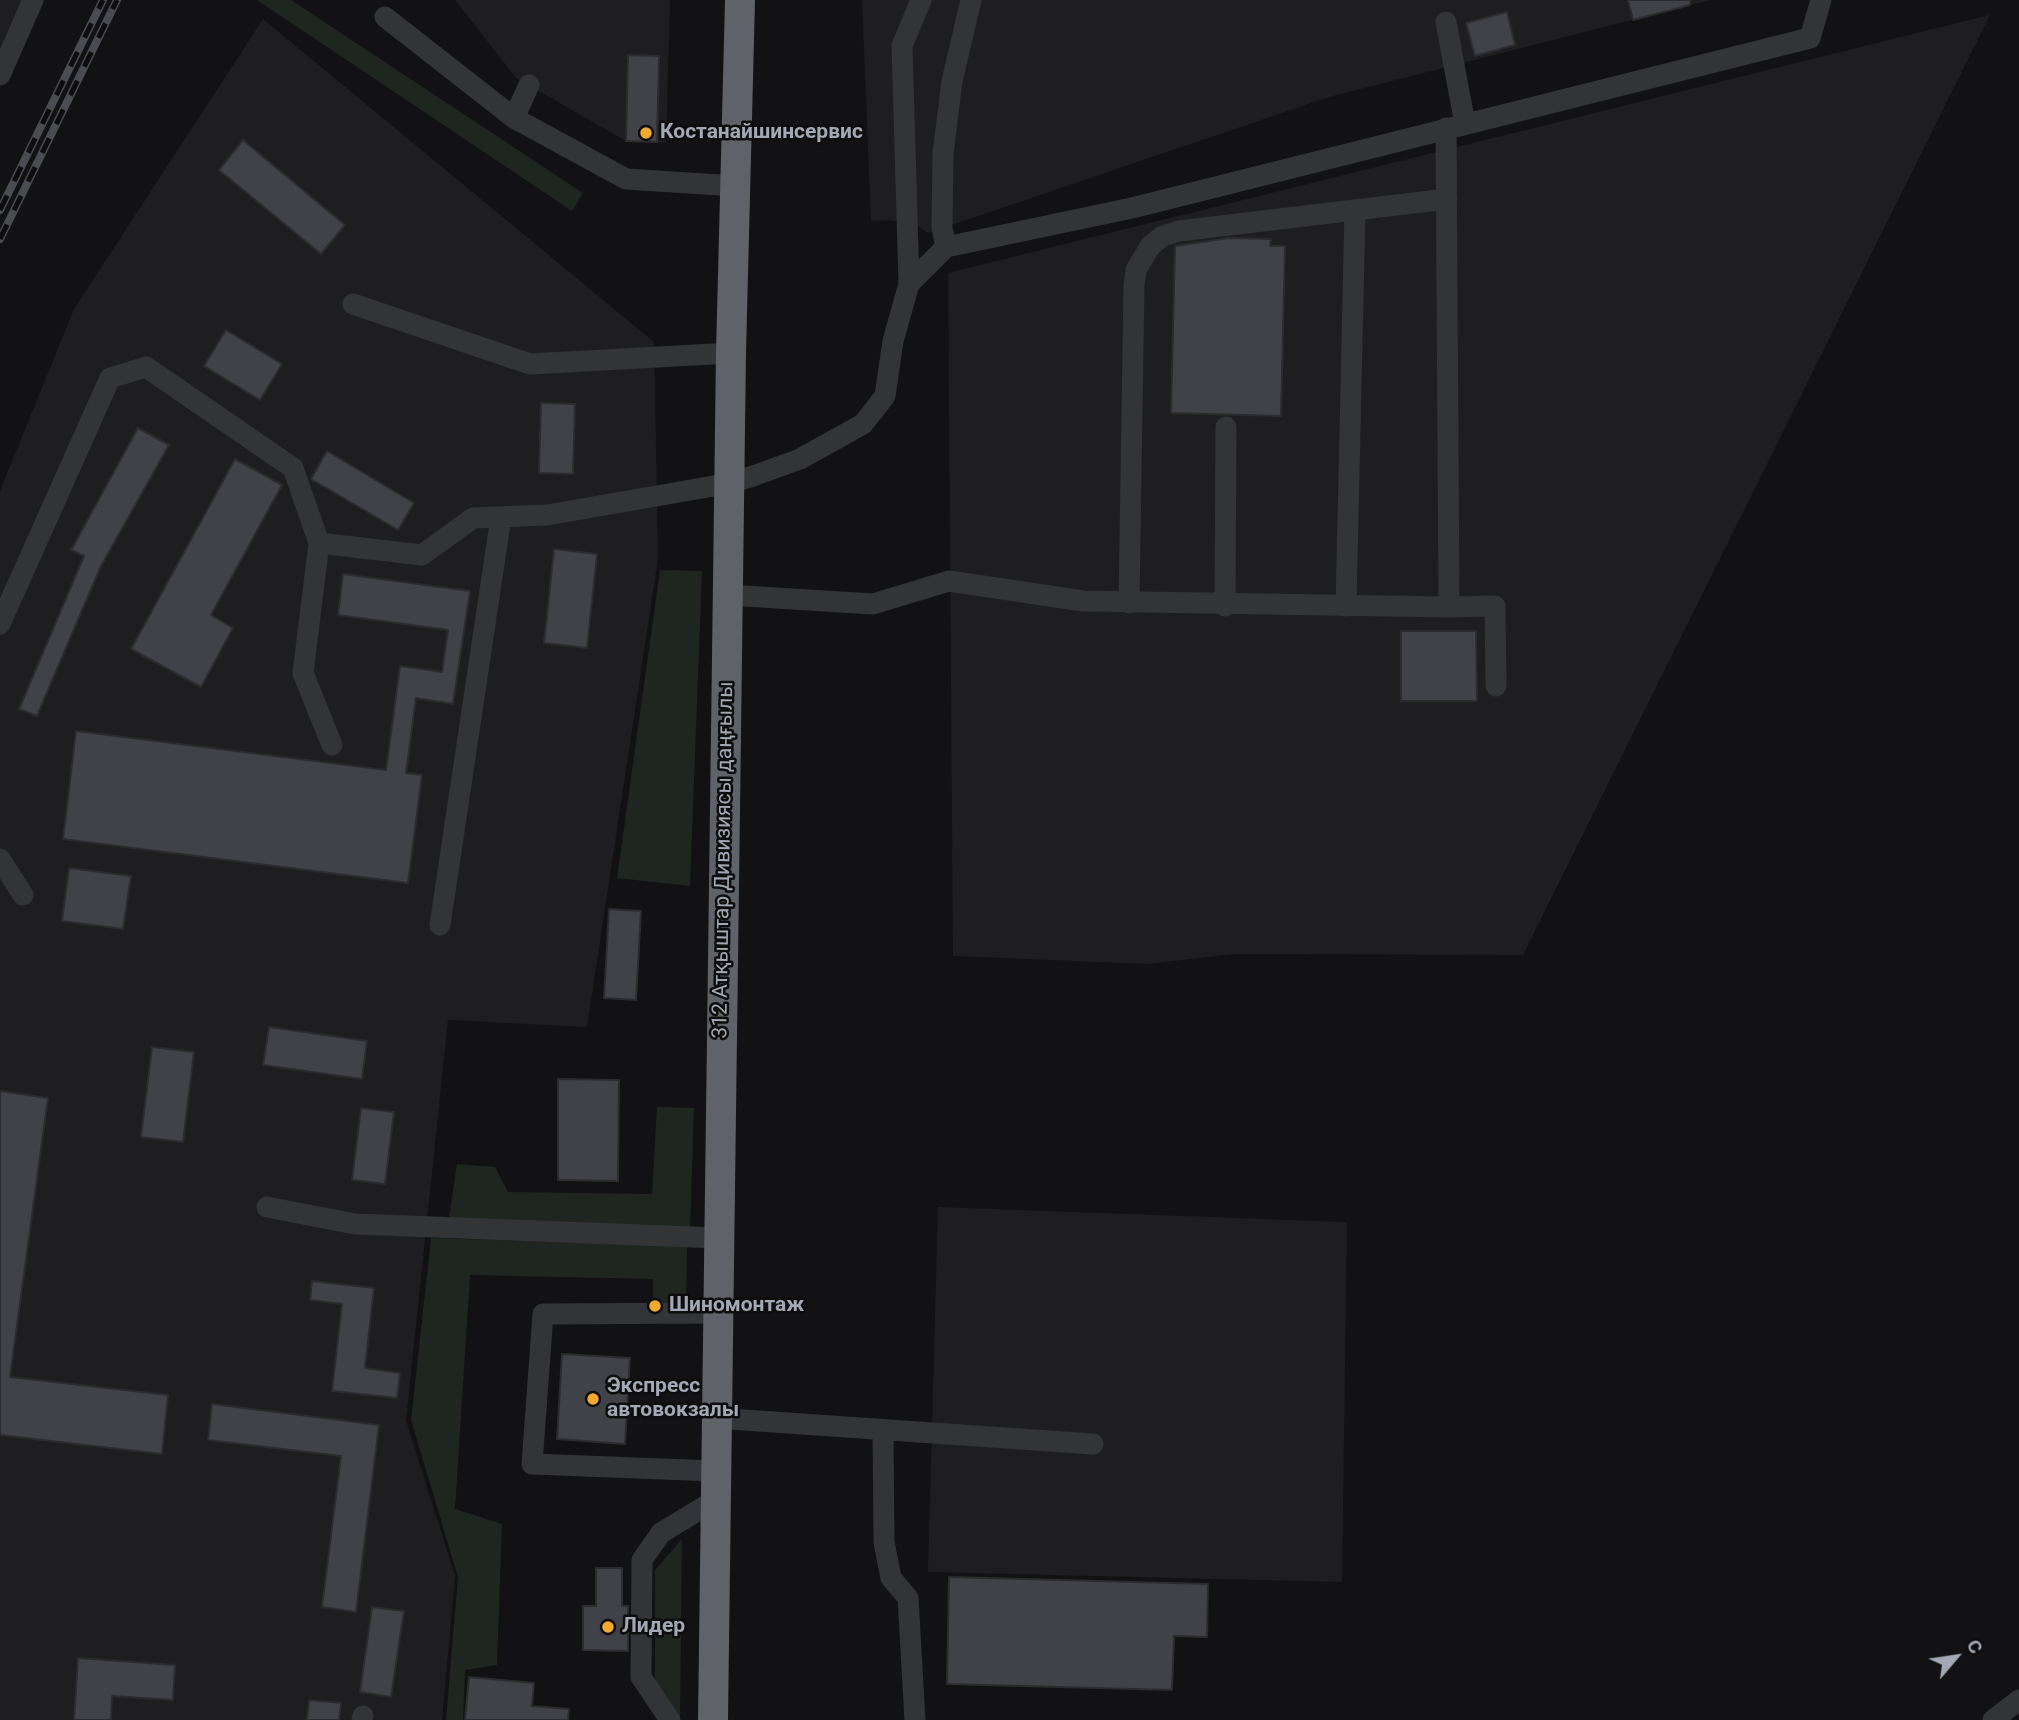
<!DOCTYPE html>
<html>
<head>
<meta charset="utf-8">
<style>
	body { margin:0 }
	#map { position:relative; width:2019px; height:1720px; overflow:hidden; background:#121214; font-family:Roboto,sans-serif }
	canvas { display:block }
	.north { position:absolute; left:1921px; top:1622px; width:70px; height:70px; -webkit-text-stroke:5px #0d0d0e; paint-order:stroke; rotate:61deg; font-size:19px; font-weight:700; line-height:28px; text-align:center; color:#a3a9b4 }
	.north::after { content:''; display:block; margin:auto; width:24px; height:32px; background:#a3a9b4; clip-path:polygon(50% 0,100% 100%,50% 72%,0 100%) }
</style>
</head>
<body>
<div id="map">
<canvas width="2019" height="1720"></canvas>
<div class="north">С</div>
</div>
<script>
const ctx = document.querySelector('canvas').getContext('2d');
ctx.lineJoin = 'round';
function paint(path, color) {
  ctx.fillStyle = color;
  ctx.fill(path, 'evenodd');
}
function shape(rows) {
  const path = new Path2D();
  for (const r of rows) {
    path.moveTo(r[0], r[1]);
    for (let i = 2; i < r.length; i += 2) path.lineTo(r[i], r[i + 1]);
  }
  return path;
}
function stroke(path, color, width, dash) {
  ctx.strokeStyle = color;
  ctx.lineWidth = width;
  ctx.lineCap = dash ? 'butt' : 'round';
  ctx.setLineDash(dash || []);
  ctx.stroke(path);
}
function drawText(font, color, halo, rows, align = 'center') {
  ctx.font = font + ' Roboto,sans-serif';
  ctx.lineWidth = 5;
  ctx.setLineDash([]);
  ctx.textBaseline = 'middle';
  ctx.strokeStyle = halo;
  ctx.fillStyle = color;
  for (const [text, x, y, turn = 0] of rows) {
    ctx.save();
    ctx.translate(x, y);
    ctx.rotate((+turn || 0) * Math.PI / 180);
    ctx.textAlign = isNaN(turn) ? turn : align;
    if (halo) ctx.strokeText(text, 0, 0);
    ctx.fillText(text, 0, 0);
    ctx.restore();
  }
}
paint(shape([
	[0,0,25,0,0,57],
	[455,0,670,0,666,143,626,141,516,78],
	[862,0,1710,0,1329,97,928,233,915,224,889,220,871,221],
	[1990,15,1523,955,1234,954,1147,964,953,956,948,273],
	[263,19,654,342,658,559,587,1027,448,1020,406,1420,455,1576,442,1720,0,1720,0,491,74,309],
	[938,1207,1347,1222,1342,1582,928,1572]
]), '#1e1e20');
paint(shape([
	[257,0,291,0,583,193,572,211],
	[660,570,702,571,690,886,617,878],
	[657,1107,694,1108,690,1230,449,1218,457,1164,495,1167,508,1192,652,1194],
	[431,1238,687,1246,686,1305,653,1303,653,1279,470,1275,455,1509,502,1524,497,1665,465,1670,463,1720,446,1720,458,1577,411,1420],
	[682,1539,680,1716,655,1681,655,1570]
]), '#1e261f');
const building = shape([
	[1628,0,1690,0,1690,5,1633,20,1628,0],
	[1507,12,1515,45,1475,56,1466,23,1507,12],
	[628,55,659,56,657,142,626,141,628,55],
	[243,140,345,225,321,254,219,170,243,140],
	[1229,238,1271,239,1270,246,1285,246,1281,416,1171,413,1175,246,1229,238],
	[226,330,282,364,260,400,204,366,226,330],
	[541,403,575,404,573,474,539,473,541,403],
	[138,428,169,445,101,566,37,716,19,709,84,556,71,550,138,428],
	[327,451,414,503,398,530,311,479,327,451],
	[235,459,282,485,211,615,233,628,201,687,131,649,235,459],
	[554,549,597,554,587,648,544,643,554,549],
	[343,574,470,591,453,704,416,698,406,773,422,775,408,883,63,839,76,731,386,770,400,666,442,672,448,630,338,615,343,574],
	[1401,631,1476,631,1477,701,1401,701,1401,631],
	[69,868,131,876,123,929,62,921,69,868],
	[609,909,641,911,636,1000,604,998,609,909],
	[269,1027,367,1041,362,1079,263,1065,269,1027],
	[152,1047,194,1052,183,1142,141,1137,152,1047],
	[558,1079,619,1080,618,1181,558,1180,558,1079],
	[0,1091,48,1098,10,1377,168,1395,162,1454,0,1435,0,1091],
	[361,1108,394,1112,385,1184,352,1180,361,1108],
	[312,1281,374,1288,365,1368,400,1373,397,1398,332,1391,342,1304,310,1300,312,1281],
	[562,1354,630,1358,625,1444,557,1439,562,1354],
	[212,1404,379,1425,356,1612,322,1607,341,1456,208,1440,212,1404],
	[596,1568,622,1568,622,1606,628,1606,628,1651,583,1650,583,1606,596,1606,596,1568],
	[949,1577,1208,1584,1207,1637,1174,1636,1172,1690,947,1684,949,1577],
	[372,1607,404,1611,391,1697,360,1692,372,1607],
	[78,1658,175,1665,173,1700,112,1696,111,1720,74,1720,78,1658],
	[469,1677,534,1683,532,1706,569,1709,568,1720,465,1720,469,1677],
	[309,1700,341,1703,339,1720,307,1720,309,1700]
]);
paint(building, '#414247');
stroke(building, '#2c2c30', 2);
stroke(shape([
	[385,17,514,118,626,179,736,186],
	[1446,22,1465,124],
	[0,75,33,0],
	[514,118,529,85],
	[946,247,942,228,943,154,952,81,971,0],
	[909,284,902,46,921,0],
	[353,304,530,364,731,353],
	[729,595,873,604,949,581,1083,601,1449,607,1446,128],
	[1129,603,1134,285,1136,270,1151,245,1163,236,1179,231,1447,199],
	[1225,606,1226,427],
	[1346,606,1355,210],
	[1449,607,1495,606,1496,686],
	[0,624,110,378,146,367,293,468,319,543],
	[332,745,303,673,319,543,422,555,473,518,547,515,731,483,756,475,800,459,863,424,885,396,893,341,909,284,946,247,1132,208,1810,38,1821,0],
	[0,859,23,895],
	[440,925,501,517],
	[267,1207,355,1224,718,1238],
	[715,1418,1093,1444],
	[883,1430,884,1542,891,1578,908,1598,915,1720],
	[715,1471,532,1464,543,1314,717,1313],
	[362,1720,363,1716],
	[670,1720,641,1677,642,1560,661,1533,715,1500],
	[1993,1720,2019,1700]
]), '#333438', 21);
stroke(shape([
	[713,1720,731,353,740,0]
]), '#5f6269', 30);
const rail = shape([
	[0,210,103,0],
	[0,239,117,0]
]);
stroke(rail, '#4a4c51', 8);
stroke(rail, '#0d0d0e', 5, [16]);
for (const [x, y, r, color] of [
	[646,133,7,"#f1aa2d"],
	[655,1306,7,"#f1aa2d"],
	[593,1399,7,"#f1aa2d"],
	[608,1627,7,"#f1aa2d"]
]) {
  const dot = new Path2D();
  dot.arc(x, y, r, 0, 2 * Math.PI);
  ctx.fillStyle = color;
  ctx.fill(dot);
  stroke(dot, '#0d0d0e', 2.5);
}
drawText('bold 21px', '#a3a9b4', '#0d0d0e', [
	["Костанайшинсервис",660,133],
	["Шиномонтаж",669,1306],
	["Экспресс",607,1387],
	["автовокзалы",607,1411],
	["Лидер",622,1627]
], 'left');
drawText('21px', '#a3a9b4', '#0d0d0e', [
	["312 Атқыштар Дивизиясы даңғылы",724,860,-89]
]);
</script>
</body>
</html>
